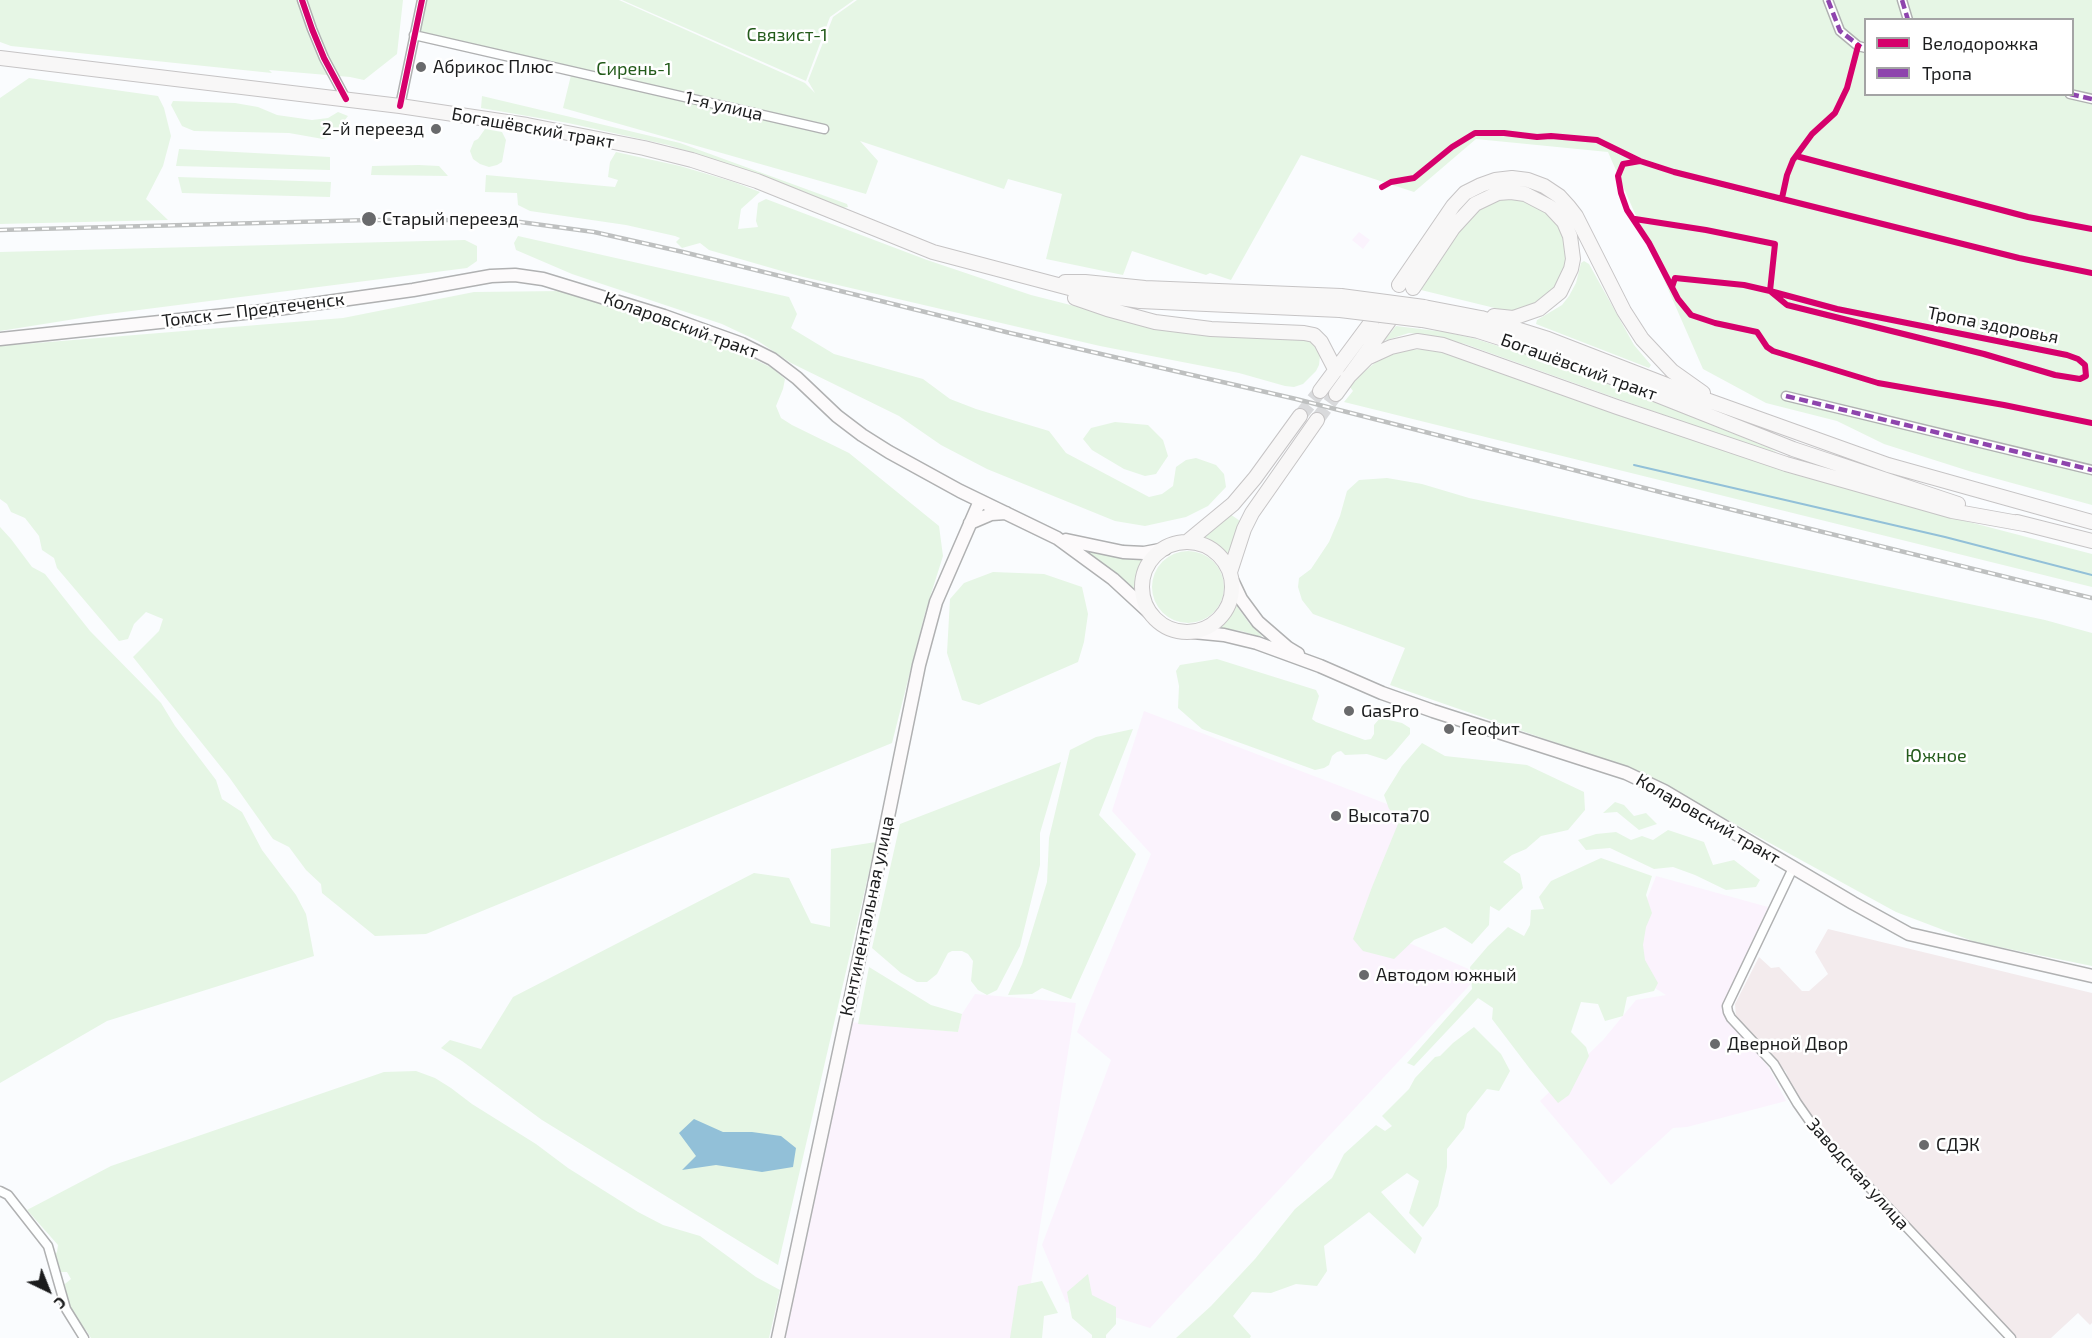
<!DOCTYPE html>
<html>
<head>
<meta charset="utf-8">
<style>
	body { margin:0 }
	#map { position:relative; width:2092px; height:1338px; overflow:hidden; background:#fafcfe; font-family:"Exo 2",sans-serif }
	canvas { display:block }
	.legend { position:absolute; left:1864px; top:18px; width:210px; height:78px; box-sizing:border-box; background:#fff; border:2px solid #a4a4a5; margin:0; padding:8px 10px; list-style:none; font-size:18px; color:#1b1c1d }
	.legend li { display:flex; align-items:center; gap:12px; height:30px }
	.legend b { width:30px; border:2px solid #a4a4a5 }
	.north { position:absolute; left:18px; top:1260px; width:60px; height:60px; -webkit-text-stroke:4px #fff; paint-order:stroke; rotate:137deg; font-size:16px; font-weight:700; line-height:24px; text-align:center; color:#1b1c1d }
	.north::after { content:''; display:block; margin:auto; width:21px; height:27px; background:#1b1c1d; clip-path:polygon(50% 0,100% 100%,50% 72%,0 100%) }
</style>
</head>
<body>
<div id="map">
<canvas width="2092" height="1338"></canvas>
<ul class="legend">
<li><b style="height:8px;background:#d6006c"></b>Велодорожка</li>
<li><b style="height:8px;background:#8e44ad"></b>Тропа</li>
</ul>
<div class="north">С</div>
</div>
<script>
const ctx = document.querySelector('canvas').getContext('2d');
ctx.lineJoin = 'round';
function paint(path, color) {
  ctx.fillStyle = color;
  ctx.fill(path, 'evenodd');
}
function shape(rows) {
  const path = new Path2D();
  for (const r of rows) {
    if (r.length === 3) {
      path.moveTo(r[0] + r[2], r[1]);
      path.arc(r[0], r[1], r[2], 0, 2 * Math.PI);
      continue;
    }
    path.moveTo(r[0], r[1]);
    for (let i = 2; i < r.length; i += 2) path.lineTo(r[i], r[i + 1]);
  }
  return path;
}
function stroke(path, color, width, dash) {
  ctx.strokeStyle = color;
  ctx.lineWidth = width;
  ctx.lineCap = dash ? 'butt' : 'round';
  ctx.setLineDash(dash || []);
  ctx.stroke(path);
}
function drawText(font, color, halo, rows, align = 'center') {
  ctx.font = font + ' "Exo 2",sans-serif';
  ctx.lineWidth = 5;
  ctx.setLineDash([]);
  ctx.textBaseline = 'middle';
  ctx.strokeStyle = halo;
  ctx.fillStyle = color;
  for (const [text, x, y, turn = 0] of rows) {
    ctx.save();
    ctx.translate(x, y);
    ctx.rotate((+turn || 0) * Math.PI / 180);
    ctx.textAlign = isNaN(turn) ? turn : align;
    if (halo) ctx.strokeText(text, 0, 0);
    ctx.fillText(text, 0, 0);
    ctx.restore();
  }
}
paint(shape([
	[1828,929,2092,993,2092,1323,2090,1325,2078,1313,2051,1338,2016,1338,1822,1131,1790,1085,1786,1072,1736,1018,1735,1004,1759,957,1771,968,1779,967,1802,991,1809,991,1828,974,1815,952]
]), '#f3ebed');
paint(shape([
	[1359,232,1370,240,1363,249,1352,240],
	[1144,711,1408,812,1361,922,1480,974,1150,1328,1066,1302,1042,1245,1111,1060,1077,1032,1151,854,1112,811],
	[1656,876,1768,907,1728,993,1722,1010,1769,1068,1786,1101,1687,1127,1673,1128,1611,1185,1540,1101,1603,1040,1636,1000,1666,995,1626,970,1638,922],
	[975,994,1076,1003,1022,1338,782,1338,850,1022,958,1032,962,1014]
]), '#fbf3fd');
paint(shape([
	[0,0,403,0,397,54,364,80,350,77,269,70,272,73,11,46,0,42],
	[424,0,619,0,805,83,815,93,808,81,833,17,857,0,2092,0,2092,505,1972,472,1884,444,1837,421,1766,403,1703,369,1608,152,1476,139,1414,192,1301,155,1231,280,1210,273,1206,275,1132,251,1123,275,1046,259,1062,194,1008,179,1004,189,860,141,878,161,866,194,563,108,573,67,417,32],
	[1866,20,2072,20,2072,94,1866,94],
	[622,0,854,0,830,17,806,81],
	[29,78,158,96,164,108,171,136,163,166,146,199,168,220,0,224,0,98],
	[482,96,680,143,847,204,848,207,843,208,706,157,668,145,568,123,481,108],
	[173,101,235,103,258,107,277,115,312,120,328,118,338,112,348,116,333,135,323,139,289,133,194,131,182,126,171,105],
	[485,129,502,132,506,140,502,162,497,165,489,167,480,164,473,159,470,151,474,141,478,139],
	[179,149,330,157,330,170,176,166],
	[616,152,680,166,734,182,760,192,741,209,738,229,758,227,756,221,758,203,766,199,927,260,1031,295,1177,332,1312,341,1320,356,1319,365,1316,371,1303,384,1294,387,1285,386,1239,373,1100,346,799,276,709,250,700,243,682,248,676,242,680,238,675,236,626,225,530,211,518,205,517,193,485,192,486,175,615,187,618,180,608,177,610,162],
	[419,165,439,166,448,176,371,175,372,166],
	[178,177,331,182,330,197,182,193],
	[1509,198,1523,199,1546,212,1559,225,1565,237,1567,249,1565,267,1555,289,1536,304,1511,312,1421,290,1459,231,1478,210,1498,199],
	[518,236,789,297,797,314,791,328,834,354,923,379,950,399,976,409,1049,431,1066,453,1149,497,1162,494,1173,486,1176,467,1186,460,1196,458,1216,465,1224,474,1226,487,1208,506,1186,517,1145,526,1115,521,987,469,941,445,899,416,791,363,758,341,722,324,572,274,516,250,514,243],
	[465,240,477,246,477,261,467,268,100,315,0,331,0,252],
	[1584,261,1589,264,1634,345,1651,365,1649,368,1536,324,1537,320,1562,305,1569,296,1576,283,1581,263],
	[562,291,597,300,719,342,772,368,785,379,783,389,776,406,781,418,792,425,849,453,939,526,943,556,925,613,892,743,426,934,375,936,322,893,321,884,306,870,289,847,273,839,229,777,133,657,159,631,163,619,146,612,134,624,128,639,119,641,57,568,54,558,42,550,39,536,25,518,11,512,7,504,0,499,0,346,343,318,474,292],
	[1396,326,1445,332,1476,339,1581,372,1769,448,1778,453,1742,443,1465,344,1427,335,1409,333,1384,341],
	[1426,349,1441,351,1950,517,2092,554,2092,587,1344,402,1353,391,1350,387,1359,376,1381,358,1406,350],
	[1115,422,1148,425,1163,440,1168,456,1156,474,1145,476,1124,469,1092,450,1083,439,1091,428],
	[1387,478,1422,484,1469,498,2045,620,2092,633,2092,966,1975,942,1896,912,1640,772,1390,685,1405,648,1313,614,1302,600,1298,587,1299,578,1311,569,1329,542,1340,516,1347,491,1359,480],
	[1230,514,1240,521,1229,554,1218,545,1202,538,1213,530],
	[0,527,11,539,32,567,45,574,90,631,161,703,175,726,216,780,222,799,242,812,262,850,296,895,306,914,314,956,107,1021,0,1083],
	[1071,544,1147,555,1139,571,1135,589,1107,566],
	[1188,587,36],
	[993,572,1044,574,1082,587,1088,614,1084,642,1078,662,979,705,962,700,947,653,950,599,964,583],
	[1236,605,1249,623,1262,636,1261,637,1241,631,1219,628,1228,619],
	[1217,659,1316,690,1319,696,1312,719,1316,722,1365,740,1371,739,1374,734,1374,725,1380,718,1402,723,1410,728,1410,734,1392,755,1386,760,1367,754,1345,755,1341,751,1337,752,1332,756,1329,765,1324,768,1315,770,1202,729,1178,708,1179,686,1176,671,1180,665],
	[1133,729,1099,815,1136,854,1071,999,1042,988,1032,994,1008,995,1022,964,1047,882,1049,838,1070,750,1096,737],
	[1422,743,1445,756,1527,765,1584,792,1585,810,1568,830,1541,836,1526,849,1512,855,1503,862,1520,874,1523,888,1499,911,1490,906,1489,925,1472,944,1445,927,1414,940,1394,959,1363,951,1353,939,1372,887,1400,819,1389,809,1384,795,1402,766],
	[1061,762,1040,833,1040,865,1020,946,997,990,987,995,978,990,971,981,973,961,968,954,962,951,952,951,948,953,937,974,927,982,917,982,901,973,872,948,900,824],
	[1615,802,1624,805,1634,816,1646,813,1657,824,1639,830,1617,812,1603,813],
	[1668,830,1704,842,1713,865,1734,860,1760,880,1756,887,1726,890,1695,875,1673,867,1654,869,1610,848,1586,850,1578,840,1596,834,1616,832,1631,840,1642,836,1653,840],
	[876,842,778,1265,542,1120,462,1061,441,1048,450,1040,481,1049,513,997,754,873,789,878,811,923,830,927,831,849],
	[1601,858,1652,876,1646,895,1652,913,1646,927,1643,945,1645,960,1658,983,1654,991,1627,997,1623,1016,1605,1021,1598,1004,1581,1002,1571,1032,1586,1047,1589,1056,1569,1095,1558,1103,1530,1069,1492,1019,1493,1008,1478,998,1414,1066,1407,1063,1472,989,1470,967,1488,946,1508,927,1524,936,1530,925,1531,910,1544,909,1539,897,1551,881],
	[869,967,931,1005,962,1014,958,1032,858,1024],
	[1474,1027,1501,1054,1510,1071,1499,1091,1487,1089,1467,1114,1464,1128,1447,1149,1447,1167,1438,1206,1423,1227,1409,1213,1419,1181,1407,1173,1381,1192,1422,1238,1415,1254,1369,1212,1324,1246,1327,1271,1317,1286,1296,1284,1271,1293,1252,1292,1233,1316,1251,1336,1250,1338,1176,1338,1211,1306,1255,1259,1295,1209,1332,1178,1344,1154,1376,1125,1385,1131,1392,1126,1382,1116,1409,1089,1415,1078,1435,1057,1440,1056,1453,1043],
	[416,1071,435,1078,451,1088,472,1104,536,1144,568,1168,638,1212,663,1225,700,1236,756,1277,780,1290,769,1338,91,1338,86,1330,77,1327,60,1288,71,1279,67,1272,59,1272,48,1264,57,1252,58,1245,27,1210,111,1166,384,1072],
	[1088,1274,1092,1295,1116,1307,1116,1324,1106,1335,1106,1338,1092,1338,1092,1335,1072,1318,1067,1292],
	[1042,1281,1058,1313,1044,1316,1042,1338,1010,1338,1018,1286]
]), '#e6f6e5');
paint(shape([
	[694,1119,723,1132,752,1132,781,1136,796,1148,793,1167,762,1172,716,1165,682,1170,696,1156,679,1133]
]), '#92c0d8');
stroke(shape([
	[1634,465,1945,537,2092,575]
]), '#92c0d8', 2);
stroke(shape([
	[1300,416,1320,391],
	[1317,420,1336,394]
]), '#d9dadc', 14, [14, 7]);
const street = shape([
	[302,0,312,29,324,58,346,99],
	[1828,0,1840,31,1858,46,1866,48],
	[1902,0,1908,20],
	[414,35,824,129],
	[2070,94,2092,99],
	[400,106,422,0],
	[1786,396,2092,470],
	[1793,868,1727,1006,1728,1012,1731,1018,1774,1064,1797,1103,1818,1133,2011,1338],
	[0,1191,8,1195,48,1246,66,1309,84,1338]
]);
const secondary = shape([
	[0,339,263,311,413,290,491,276,515,275,543,279,664,316,742,344,772,359,797,378,837,416,862,435,889,452,960,491,1057,538,1113,579,1152,615],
	[970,523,991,514,1006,513],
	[1066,540,1123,552,1144,553,1165,549],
	[1232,580,1241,599,1258,622,1288,648,1298,654],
	[1193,632,1224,635,1257,643,1320,666,1382,693,1433,711,1626,773,1664,791,1853,903,1909,934,2092,976],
	[778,1338,860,954,919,665,936,602,980,501]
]);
const primary = shape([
	[0,58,400,106,527,125,644,148,692,160,757,181,933,252,1092,294,1140,301,1340,310],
	[1065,282,1085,282,1145,288,1341,296],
	[1399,285,1453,206,1465,193,1481,185,1495,180,1512,178,1528,180,1544,186,1559,196,1569,207,1576,216,1624,311,1642,339,1672,371,1703,393],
	[1413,288,1453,228,1475,204,1498,193,1511,192,1525,194,1550,207,1564,222,1570,236,1573,259,1571,269,1560,292,1539,309,1513,318,1494,316],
	[1075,298,1107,309,1155,322,1211,329,1304,333,1314,335,1321,342,1335,369],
	[1424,307,1481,318,1548,339,1690,394,1888,465,2092,522],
	[1422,320,1478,331,1522,345,1584,366,1793,449,1958,504],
	[1347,378,1367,358,1391,347,1417,341,1443,345,1617,407,1786,464,1952,511,2024,524],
	[1320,391,1372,321],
	[1336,394,1389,321],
	[2017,522,2092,541],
	[1187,587,45],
	[1187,542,1233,504,1255,478,1300,416],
	[1230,572,1244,529,1252,513,1317,420]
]);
stroke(street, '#b0b1b2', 11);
stroke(secondary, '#b0b1b2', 15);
stroke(primary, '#c6c4c5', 16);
stroke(street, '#feffff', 8);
stroke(secondary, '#fcfafb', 12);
stroke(primary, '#f8f7f7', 14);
const rail = shape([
	[0,230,369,220,482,220,520,222,594,232,683,252,1010,333,1296,399,1664,493,2092,598]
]);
stroke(rail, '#bec0c0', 4.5);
stroke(rail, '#fff', 2, [7]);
const primaryBridge = shape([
	[1341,296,1424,307],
	[1340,310,1422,320]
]);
stroke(primaryBridge, '#c6c4c5', 16, []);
stroke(primaryBridge, '#f8f7f7', 14);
stroke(shape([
	[1828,0,1840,31,1861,47],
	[1902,0,1908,20],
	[2070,94,2092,99],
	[1786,396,2092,470]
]), '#8e44ad', 4.5, [9, 4.5]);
stroke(shape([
	[302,0,312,29,324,58,346,99],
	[400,106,422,0],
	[1796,156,2028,217,2092,229],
	[1640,161,1623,164,1618,176,1621,193,1627,210,1649,243,1678,299,1691,315,1715,323,1757,332,1767,347,1773,351,1878,383,2004,405,2092,423],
	[1382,187,1391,182,1414,178,1452,147,1475,133,1504,133,1537,137,1551,136,1597,140,1640,161,1674,172,2019,258,2092,273],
	[1782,198,1787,175,1793,160,1812,134,1835,113,1847,88,1858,46],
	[1635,219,1706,230,1775,244,1770,291,1787,305,1984,354,2055,375,2080,379,2086,376,2085,365,2078,359,2067,355,1837,309,1770,291,1744,285,1675,278,1672,287]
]), '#d6006c', 6);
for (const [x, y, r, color] of [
	[421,67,6,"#696a6c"],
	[436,129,6,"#696a6c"],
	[369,219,8,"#696a6c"],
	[1349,711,6,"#696a6c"],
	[1449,729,6,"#696a6c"],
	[1336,816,6,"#696a6c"],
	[1364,975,6,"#696a6c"],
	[1715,1044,6,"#696a6c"],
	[1924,1145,6,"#696a6c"]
]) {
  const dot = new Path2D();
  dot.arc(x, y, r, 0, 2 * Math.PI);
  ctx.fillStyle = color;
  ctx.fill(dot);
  stroke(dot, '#fff', 2);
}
drawText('18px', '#245b1b', '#fff', [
	["Связист-1",787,35],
	["Сирень-1",634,69],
	["Южное",1936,756]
]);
drawText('18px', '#1b1c1d', '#fff', [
	["Абрикос Плюс",433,67],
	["2-й переезд",424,129,"right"],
	["Старый переезд",382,219],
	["GasPro",1361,711],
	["Геофит",1461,729],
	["Высота70",1348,816],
	["Автодом южный",1376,975],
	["Дверной Двор",1727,1044],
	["СДЭК",1936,1145]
], 'left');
drawText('18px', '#1b1c1d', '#fff', [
	["1-я улица",724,106,13],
	["Богашёвский тракт",533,128,10],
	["Томск — Предтеченск",253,310,-7],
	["Коларовский тракт",681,325,20],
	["Тропа здоровья",1993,325,11],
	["Богашёвский тракт",1579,367,20],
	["Коларовский тракт",1708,819,30],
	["Континентальная улица",867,916,-78],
	["Заводская улица",1858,1174,48]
]);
</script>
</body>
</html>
